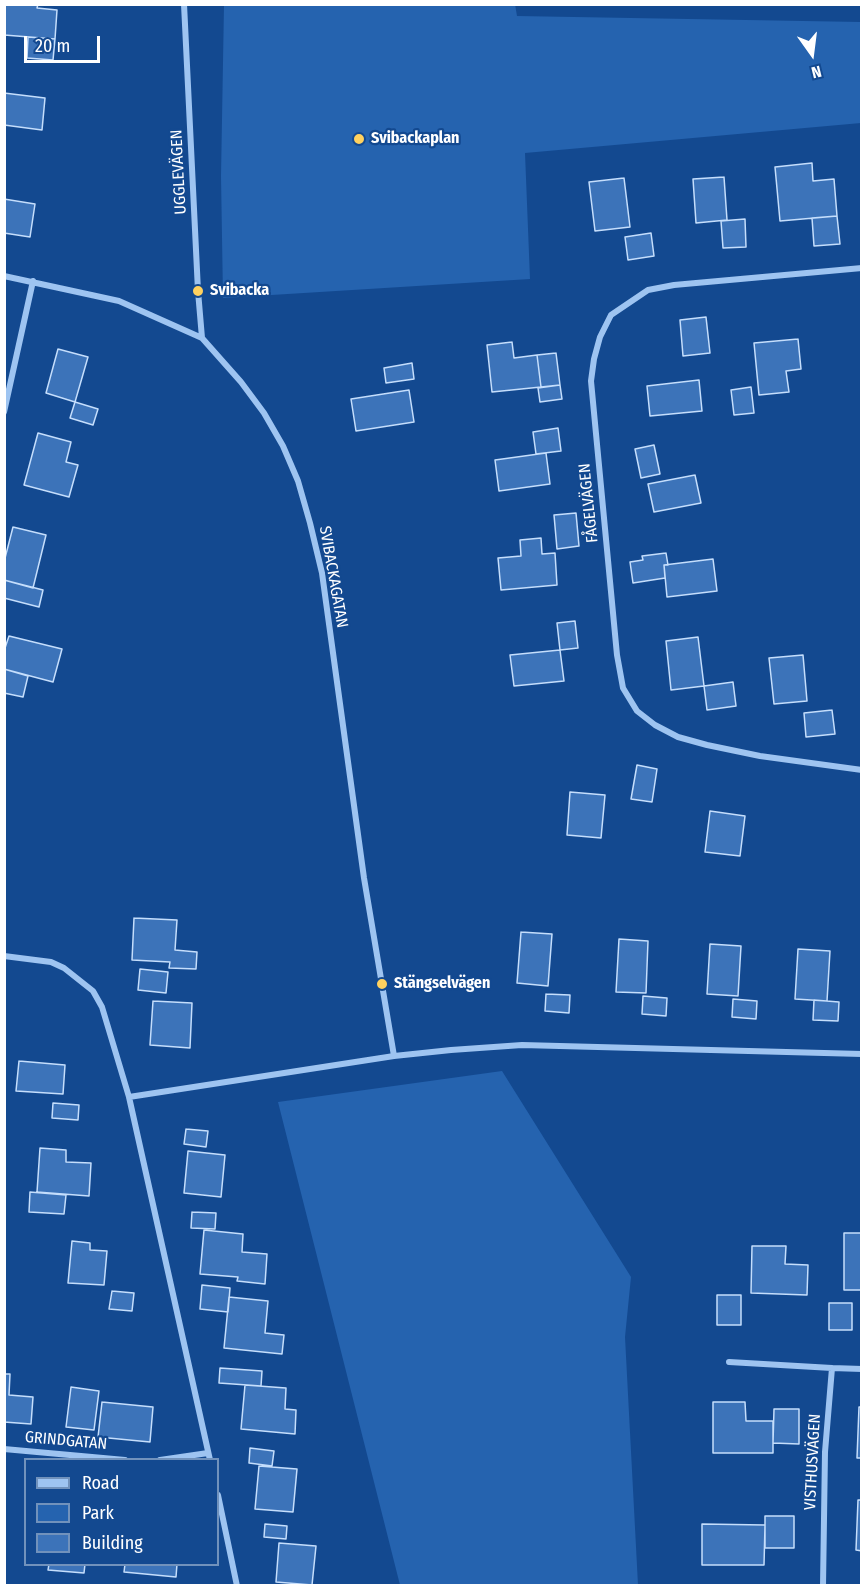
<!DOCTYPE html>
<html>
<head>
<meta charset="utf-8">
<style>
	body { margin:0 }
	#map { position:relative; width:866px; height:1590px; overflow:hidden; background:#134990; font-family:"Fira Sans Condensed",sans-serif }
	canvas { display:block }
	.frame { position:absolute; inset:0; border:6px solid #fff; pointer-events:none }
	.legend { position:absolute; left:24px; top:1458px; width:195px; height:108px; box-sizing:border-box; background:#134990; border:2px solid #7192bc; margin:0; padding:8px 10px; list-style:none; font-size:18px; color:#fff }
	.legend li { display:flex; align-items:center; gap:12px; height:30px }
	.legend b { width:30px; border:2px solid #7192bc }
	.north { position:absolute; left:782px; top:24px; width:60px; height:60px; -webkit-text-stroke:4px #134990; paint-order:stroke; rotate:166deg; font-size:16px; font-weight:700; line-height:24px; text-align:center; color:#fff }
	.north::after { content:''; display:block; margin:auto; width:21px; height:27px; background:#fff; clip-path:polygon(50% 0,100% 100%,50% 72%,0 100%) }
	.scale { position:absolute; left:24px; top:36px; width:76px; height:27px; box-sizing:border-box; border:3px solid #fff; border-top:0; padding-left:8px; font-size:18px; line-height:21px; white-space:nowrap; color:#fff; -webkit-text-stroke:4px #134990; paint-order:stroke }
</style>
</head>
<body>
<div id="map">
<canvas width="866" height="1590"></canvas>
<div class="frame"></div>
<ul class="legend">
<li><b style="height:8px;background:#9ec4f1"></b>Road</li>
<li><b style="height:16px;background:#2563af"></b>Park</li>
<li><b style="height:16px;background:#3c73b9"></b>Building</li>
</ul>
<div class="north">N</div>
<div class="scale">20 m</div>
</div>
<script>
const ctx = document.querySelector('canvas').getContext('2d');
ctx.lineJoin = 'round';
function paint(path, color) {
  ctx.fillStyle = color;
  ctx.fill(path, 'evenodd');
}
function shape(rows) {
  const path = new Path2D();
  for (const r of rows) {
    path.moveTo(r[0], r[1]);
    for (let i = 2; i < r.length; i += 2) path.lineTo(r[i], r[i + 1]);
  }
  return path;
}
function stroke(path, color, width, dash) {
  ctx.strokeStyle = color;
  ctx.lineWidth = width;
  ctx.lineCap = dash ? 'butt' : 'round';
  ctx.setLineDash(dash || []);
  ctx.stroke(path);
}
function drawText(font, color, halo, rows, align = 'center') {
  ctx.font = font + ' "Fira Sans Condensed",sans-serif';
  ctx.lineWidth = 4.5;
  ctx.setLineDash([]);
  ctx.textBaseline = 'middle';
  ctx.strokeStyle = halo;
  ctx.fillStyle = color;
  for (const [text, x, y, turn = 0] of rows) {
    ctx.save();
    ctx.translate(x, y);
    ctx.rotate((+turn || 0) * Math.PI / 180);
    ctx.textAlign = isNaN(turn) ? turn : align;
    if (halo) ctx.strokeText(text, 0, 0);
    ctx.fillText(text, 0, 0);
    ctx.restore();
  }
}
paint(shape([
	[515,4,517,16,861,22,861,123,525,153,530,279,223,298,221,176,224,5],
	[502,1071,631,1277,625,1337,638,1585,400,1585,278,1102]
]), '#2563af');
const building = shape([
	[4,4,38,4,37,8,57,10,55,39,4,35,4,4],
	[28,37,55,39,53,60,27,58,28,37],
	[4,93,45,98,42,130,4,125,4,93],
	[812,163,813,181,834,179,837,216,780,221,775,167,812,163],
	[724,177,727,220,696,223,693,179,724,177],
	[624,178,630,227,595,231,589,182,624,178],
	[4,199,35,204,30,237,4,233,4,199],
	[837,216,840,244,814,246,812,218,837,216],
	[745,219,746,247,723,248,721,221,745,219],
	[651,233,654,256,628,260,625,237,651,233],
	[706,317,710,353,683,356,680,320,706,317],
	[798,339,801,369,786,371,789,392,759,395,754,343,798,339],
	[512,342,514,358,537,355,541,387,492,392,487,345,512,342],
	[58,349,88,357,75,402,46,393,58,349],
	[556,353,560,385,541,387,537,355,556,353],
	[412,363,414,379,386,383,384,368,412,363],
	[699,380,702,411,650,416,647,386,699,380],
	[560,385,562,399,540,402,538,388,560,385],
	[751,387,754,413,734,415,731,390,751,387],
	[409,390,414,422,356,431,351,399,409,390],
	[75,402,98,409,93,425,70,418,75,402],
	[558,428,561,451,536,454,533,432,558,428],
	[38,433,71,442,66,462,78,465,69,497,24,485,38,433],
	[654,445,660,474,641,478,635,449,654,445],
	[546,453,550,484,499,491,495,460,546,453],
	[695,475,701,503,654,512,648,484,695,475],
	[576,513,579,546,557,549,554,515,576,513],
	[13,527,46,535,33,588,4,580,4,562,13,527],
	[541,538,542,554,555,553,557,585,501,590,498,558,521,556,520,540,541,538],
	[666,553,668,565,664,565,665,578,633,583,630,562,643,560,642,556,666,553],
	[713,559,717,591,667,597,664,565,713,559],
	[4,580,43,590,39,607,4,598,4,580],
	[575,621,578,648,560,650,557,623,575,621],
	[9,636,62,649,53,682,4,669,4,651,9,636],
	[698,637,704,686,671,690,666,641,698,637],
	[560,650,564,681,514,686,510,655,560,650],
	[803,655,807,701,774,704,769,658,803,655],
	[4,669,28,676,23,697,4,693,4,669],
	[733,682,736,706,707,710,704,686,733,682],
	[832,710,835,734,806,737,804,713,832,710],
	[637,765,657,769,652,802,631,799,637,765],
	[570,792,605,795,601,838,567,835,570,792],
	[710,811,745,816,740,856,705,852,710,811],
	[134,918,177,920,175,950,197,952,196,969,169,968,170,962,132,960,134,918],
	[521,932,552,934,548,986,517,983,521,932],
	[619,939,648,941,646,993,616,992,619,939],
	[710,944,741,946,738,996,707,994,710,944],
	[798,949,830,951,827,1001,795,999,798,949],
	[140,969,168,972,166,993,138,990,140,969],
	[546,994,570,995,569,1013,545,1011,546,994],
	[643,996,667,998,666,1016,642,1014,643,996],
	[733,999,757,1001,756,1019,732,1017,733,999],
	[814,1000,839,1002,838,1021,813,1020,814,1000],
	[153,1001,192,1003,190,1048,150,1045,153,1001],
	[19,1061,65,1065,63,1094,16,1091,19,1061],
	[53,1103,79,1105,78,1120,52,1118,53,1103],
	[186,1129,208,1131,206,1147,184,1144,186,1129],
	[40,1148,66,1150,66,1162,91,1163,89,1196,37,1192,40,1148],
	[188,1151,225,1155,221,1197,184,1193,188,1151],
	[30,1192,66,1195,64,1214,29,1212,30,1192],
	[192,1212,216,1213,215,1229,191,1228,192,1212],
	[204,1230,243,1234,242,1252,267,1254,265,1284,237,1281,238,1277,200,1274,204,1230],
	[844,1233,862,1233,862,1290,844,1290,844,1233],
	[72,1241,90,1243,90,1250,107,1251,104,1285,68,1283,72,1241],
	[752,1246,786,1246,785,1264,808,1265,807,1295,751,1293,752,1246],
	[202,1285,230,1288,228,1312,200,1309,202,1285],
	[112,1291,134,1293,132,1311,109,1309,112,1291],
	[717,1295,741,1295,741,1325,717,1325,717,1295],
	[229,1297,268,1301,265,1333,284,1335,282,1354,224,1348,229,1297],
	[829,1303,852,1303,852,1330,829,1330,829,1303],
	[220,1368,262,1371,261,1386,219,1383,220,1368],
	[4,1374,10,1374,9,1395,33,1397,31,1424,4,1422,4,1374],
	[245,1385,286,1388,285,1409,296,1410,295,1434,241,1429,245,1385],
	[71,1387,99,1391,94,1430,66,1427,71,1387],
	[102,1402,153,1407,150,1442,98,1437,102,1402],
	[713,1402,745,1402,746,1421,773,1421,773,1453,713,1453,713,1402],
	[859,1407,862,1407,862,1458,857,1458,859,1407],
	[774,1409,799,1409,799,1444,773,1443,774,1409],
	[250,1448,274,1451,272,1466,249,1463,250,1448],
	[259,1466,297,1469,293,1512,255,1509,259,1466],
	[858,1500,862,1500,862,1551,856,1550,858,1500],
	[765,1516,794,1516,794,1548,765,1548,765,1516],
	[265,1524,287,1526,286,1539,264,1537,265,1524],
	[702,1524,765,1525,764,1565,702,1565,702,1524],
	[279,1543,316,1546,312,1585,276,1582,279,1543],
	[49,1564,85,1564,84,1573,48,1570,49,1564],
	[125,1564,177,1564,176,1577,124,1572,125,1564]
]);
paint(building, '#3c73b9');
stroke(building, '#c5defc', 1.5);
stroke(shape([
	[184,4,198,291,202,338],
	[862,268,674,285,648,290,611,315,600,337,594,359,591,381,617,655,623,688,637,711,655,725,678,737,707,745,760,756,862,770],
	[4,276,119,301,202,338,241,382,264,413,283,446,298,481,310,523,322,573,364,878,394,1056],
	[4,412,33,281],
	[4,956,51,962,64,968,93,991,102,1007,129,1097,210,1460],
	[129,1097,394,1056,451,1050,522,1045,862,1054],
	[729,1362,832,1368],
	[4,1449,125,1460],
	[160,1460,208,1453],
	[218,1495,237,1586],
	[823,1586,825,1452,832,1368,862,1369]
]), '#9ec4f1', 6);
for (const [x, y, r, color] of [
	[359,139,6,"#ffd15f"],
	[198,291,6,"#ffd15f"],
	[382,984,6,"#ffd15f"]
]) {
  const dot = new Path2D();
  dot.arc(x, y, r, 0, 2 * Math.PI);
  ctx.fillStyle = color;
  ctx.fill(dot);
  stroke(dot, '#134990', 2);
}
drawText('bold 16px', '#fff', '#134990', [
	["Svibackaplan",371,139],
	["Svibacka",210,291],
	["Stängselvägen",394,984]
], 'left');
drawText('16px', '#fff', '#134990', [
	["UGGLEVÄGEN",179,172,-93],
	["FÅGELVÄGEN",589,503,-96],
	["SVIBACKAGATAN",333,577,80],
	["GRINDGATAN",66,1441,5],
	["VISTHUSVÄGEN",813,1462,-87]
]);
</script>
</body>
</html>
